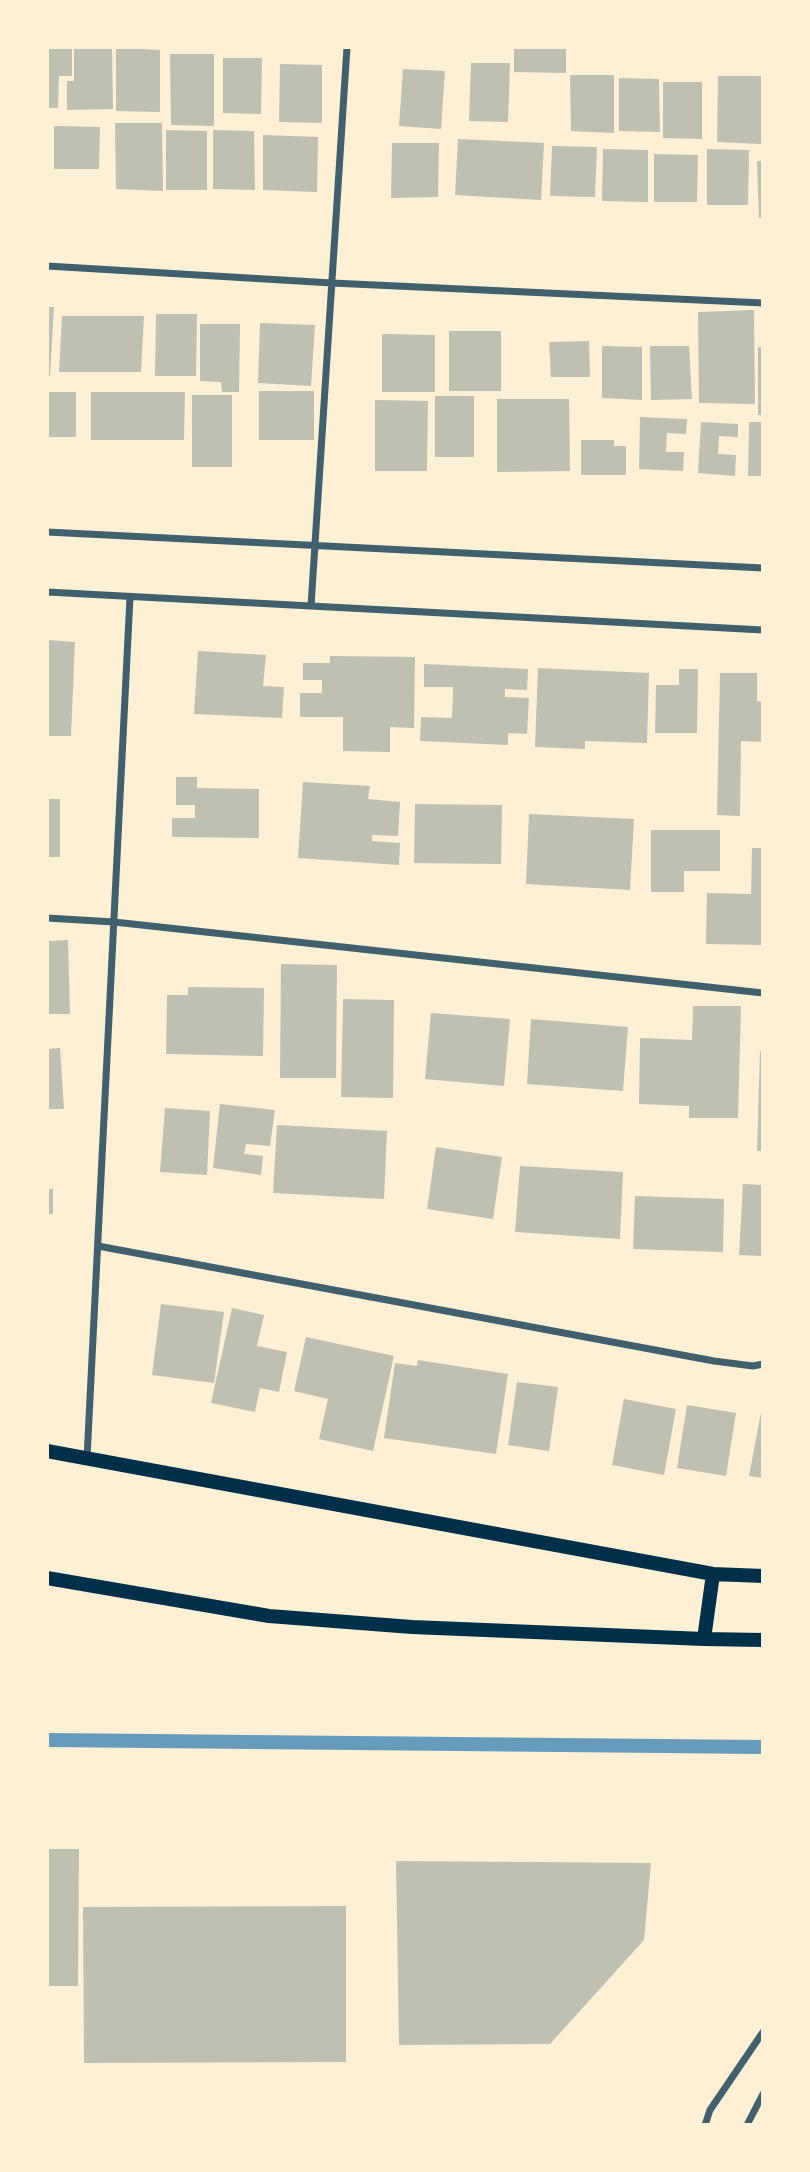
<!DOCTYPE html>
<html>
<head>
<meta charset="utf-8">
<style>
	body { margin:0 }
	#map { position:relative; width:810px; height:2172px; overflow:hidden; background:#fdf0d5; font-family:"Alegreya Sans",sans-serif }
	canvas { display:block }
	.frame { position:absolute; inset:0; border:49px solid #fdf0d5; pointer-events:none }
</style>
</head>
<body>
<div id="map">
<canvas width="810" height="2172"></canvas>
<div class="frame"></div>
</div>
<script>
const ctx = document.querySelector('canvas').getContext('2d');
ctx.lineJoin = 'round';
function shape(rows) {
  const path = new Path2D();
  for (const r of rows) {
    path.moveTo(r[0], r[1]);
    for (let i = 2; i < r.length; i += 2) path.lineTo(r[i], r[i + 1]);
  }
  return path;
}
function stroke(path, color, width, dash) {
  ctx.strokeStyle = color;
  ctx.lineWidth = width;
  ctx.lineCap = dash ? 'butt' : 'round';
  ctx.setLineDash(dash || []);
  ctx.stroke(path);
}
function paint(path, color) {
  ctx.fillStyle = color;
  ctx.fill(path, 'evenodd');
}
stroke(shape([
	[47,1740,763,1747]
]), '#669bbc', 14);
paint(shape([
	[47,47,72,47,72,76,59,76,58,108,47,108],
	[116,47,142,47,142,49,160,50,160,112,116,111],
	[514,47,566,47,566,73,514,72],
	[74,49,112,49,113,109,67,110,67,81,74,81],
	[170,54,214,54,214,126,171,125],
	[223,58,262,58,261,114,223,113],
	[471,63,510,63,508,122,469,121],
	[280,64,322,65,322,123,279,122],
	[403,69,445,71,441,129,399,126],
	[570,75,614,75,614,133,571,131],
	[718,76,762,76,761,144,717,142],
	[619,78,659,79,660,132,619,131],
	[663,82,702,82,702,139,663,138],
	[115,123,162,123,163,191,116,189],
	[54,126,100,127,99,169,54,169],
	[166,130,207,131,207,190,166,190],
	[213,130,254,131,255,190,213,189],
	[263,135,318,137,317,192,263,190],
	[458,139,544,143,541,200,455,195],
	[392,143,439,143,438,197,391,198],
	[552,146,597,147,595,197,550,196],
	[603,149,648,150,648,202,602,201],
	[707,149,749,150,748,205,707,205],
	[654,154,698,155,697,202,654,202],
	[757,161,763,161,763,218,759,218],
	[47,307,54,307,50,376,47,376],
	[754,310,755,404,699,403,698,312],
	[156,314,197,314,196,376,155,376],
	[62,316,144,316,141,372,59,372],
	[260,323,315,325,311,386,258,383],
	[200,324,240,324,239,392,222,392,221,382,200,381],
	[449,331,501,331,501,391,449,391],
	[382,334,435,335,435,392,382,392],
	[589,341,590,377,551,377,549,342],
	[602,346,642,347,642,400,602,398],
	[650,346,689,346,692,399,651,400],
	[758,347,763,347,763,415,758,415],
	[259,391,314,391,314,440,259,440],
	[47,392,76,392,76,437,47,437],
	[91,392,185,392,184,440,91,440],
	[192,395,232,395,232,467,192,467],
	[435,396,474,396,474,457,435,457],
	[497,399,569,399,570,471,497,472],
	[375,400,428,401,427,471,375,471],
	[640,417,687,419,686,434,667,433,666,452,684,452,683,471,639,469],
	[701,422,738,424,738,437,719,436,718,454,736,455,735,476,698,473],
	[749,422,763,422,763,476,748,476],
	[581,440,614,440,614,446,626,446,626,475,581,475],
	[47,640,75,642,71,736,47,736],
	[198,651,266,655,263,686,284,687,282,718,194,714],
	[330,656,415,657,414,728,390,727,390,752,343,751,343,717,300,717,300,693,322,693,322,680,303,680,303,663,330,663],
	[424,664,528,669,527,690,505,689,505,697,529,698,527,734,508,733,508,745,420,741,421,717,452,718,453,687,424,687],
	[538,668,649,673,647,743,585,741,585,749,535,747],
	[679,669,698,669,697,733,655,733,656,685,679,685],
	[720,673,757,673,757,701,763,702,763,742,741,741,740,816,717,815],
	[176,777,197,777,197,788,259,789,259,838,172,837,172,818,195,818,195,805,176,805],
	[303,782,370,786,368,799,400,802,398,836,372,835,372,841,400,843,399,865,298,858],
	[47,799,60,799,60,857,47,857],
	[415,804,502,805,501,864,414,863],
	[529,814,634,819,630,890,526,884],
	[651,830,720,830,720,871,684,871,684,892,651,892],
	[752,848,763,848,763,945,706,944,707,893,751,894],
	[68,940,70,1014,47,1014,47,941],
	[281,964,337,965,336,1078,280,1078],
	[188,987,264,988,263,1056,166,1054,167,995,188,995],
	[343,999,394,1000,393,1098,341,1097],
	[693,1006,741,1006,738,1118,689,1118,689,1106,639,1104,640,1038,692,1040],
	[431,1013,510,1019,504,1086,425,1079],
	[531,1019,628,1027,623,1091,527,1084],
	[60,1048,64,1109,47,1109,47,1049],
	[760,1051,763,1051,763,1151,757,1151],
	[220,1104,275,1110,270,1146,246,1144,244,1154,263,1156,261,1175,213,1168],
	[165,1108,210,1111,207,1175,160,1172],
	[277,1125,387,1131,384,1199,273,1193],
	[436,1147,502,1157,493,1219,427,1209],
	[520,1166,623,1172,620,1239,515,1232],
	[743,1184,763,1185,763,1256,739,1255],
	[47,1189,53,1189,53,1214,47,1214],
	[635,1196,724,1199,723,1252,633,1249],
	[161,1304,224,1312,214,1383,152,1375],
	[232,1308,264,1315,257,1346,287,1352,279,1392,260,1388,255,1412,211,1403],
	[306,1337,394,1356,373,1451,319,1439,328,1399,294,1391],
	[418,1360,508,1374,496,1454,384,1438,395,1363,417,1366],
	[517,1382,558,1387,549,1451,508,1445],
	[624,1399,676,1409,664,1475,612,1465],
	[687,1405,736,1413,726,1476,677,1468],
	[761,1412,763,1412,763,1478,749,1476],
	[47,1849,79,1849,78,1986,47,1986],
	[396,1861,651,1863,644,1940,550,2044,399,2045],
	[346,1906,346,2062,84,2063,83,1907]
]), '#bec0b2');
stroke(shape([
	[47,266,332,283,763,303],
	[47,532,763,568],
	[47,592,763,630],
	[311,606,347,47],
	[47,918,114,922,763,993],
	[98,1246,714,1361,753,1366,763,1364],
	[87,1458,130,597],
	[705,2125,710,2110,763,2032],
	[747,2125,763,2094]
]), '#3f606c', 7);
stroke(shape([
	[47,1451,713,1574,763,1576],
	[47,1578,269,1616,412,1627,704,1639,763,1640],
	[704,1639,713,1574]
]), '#003049', 14);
</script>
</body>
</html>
